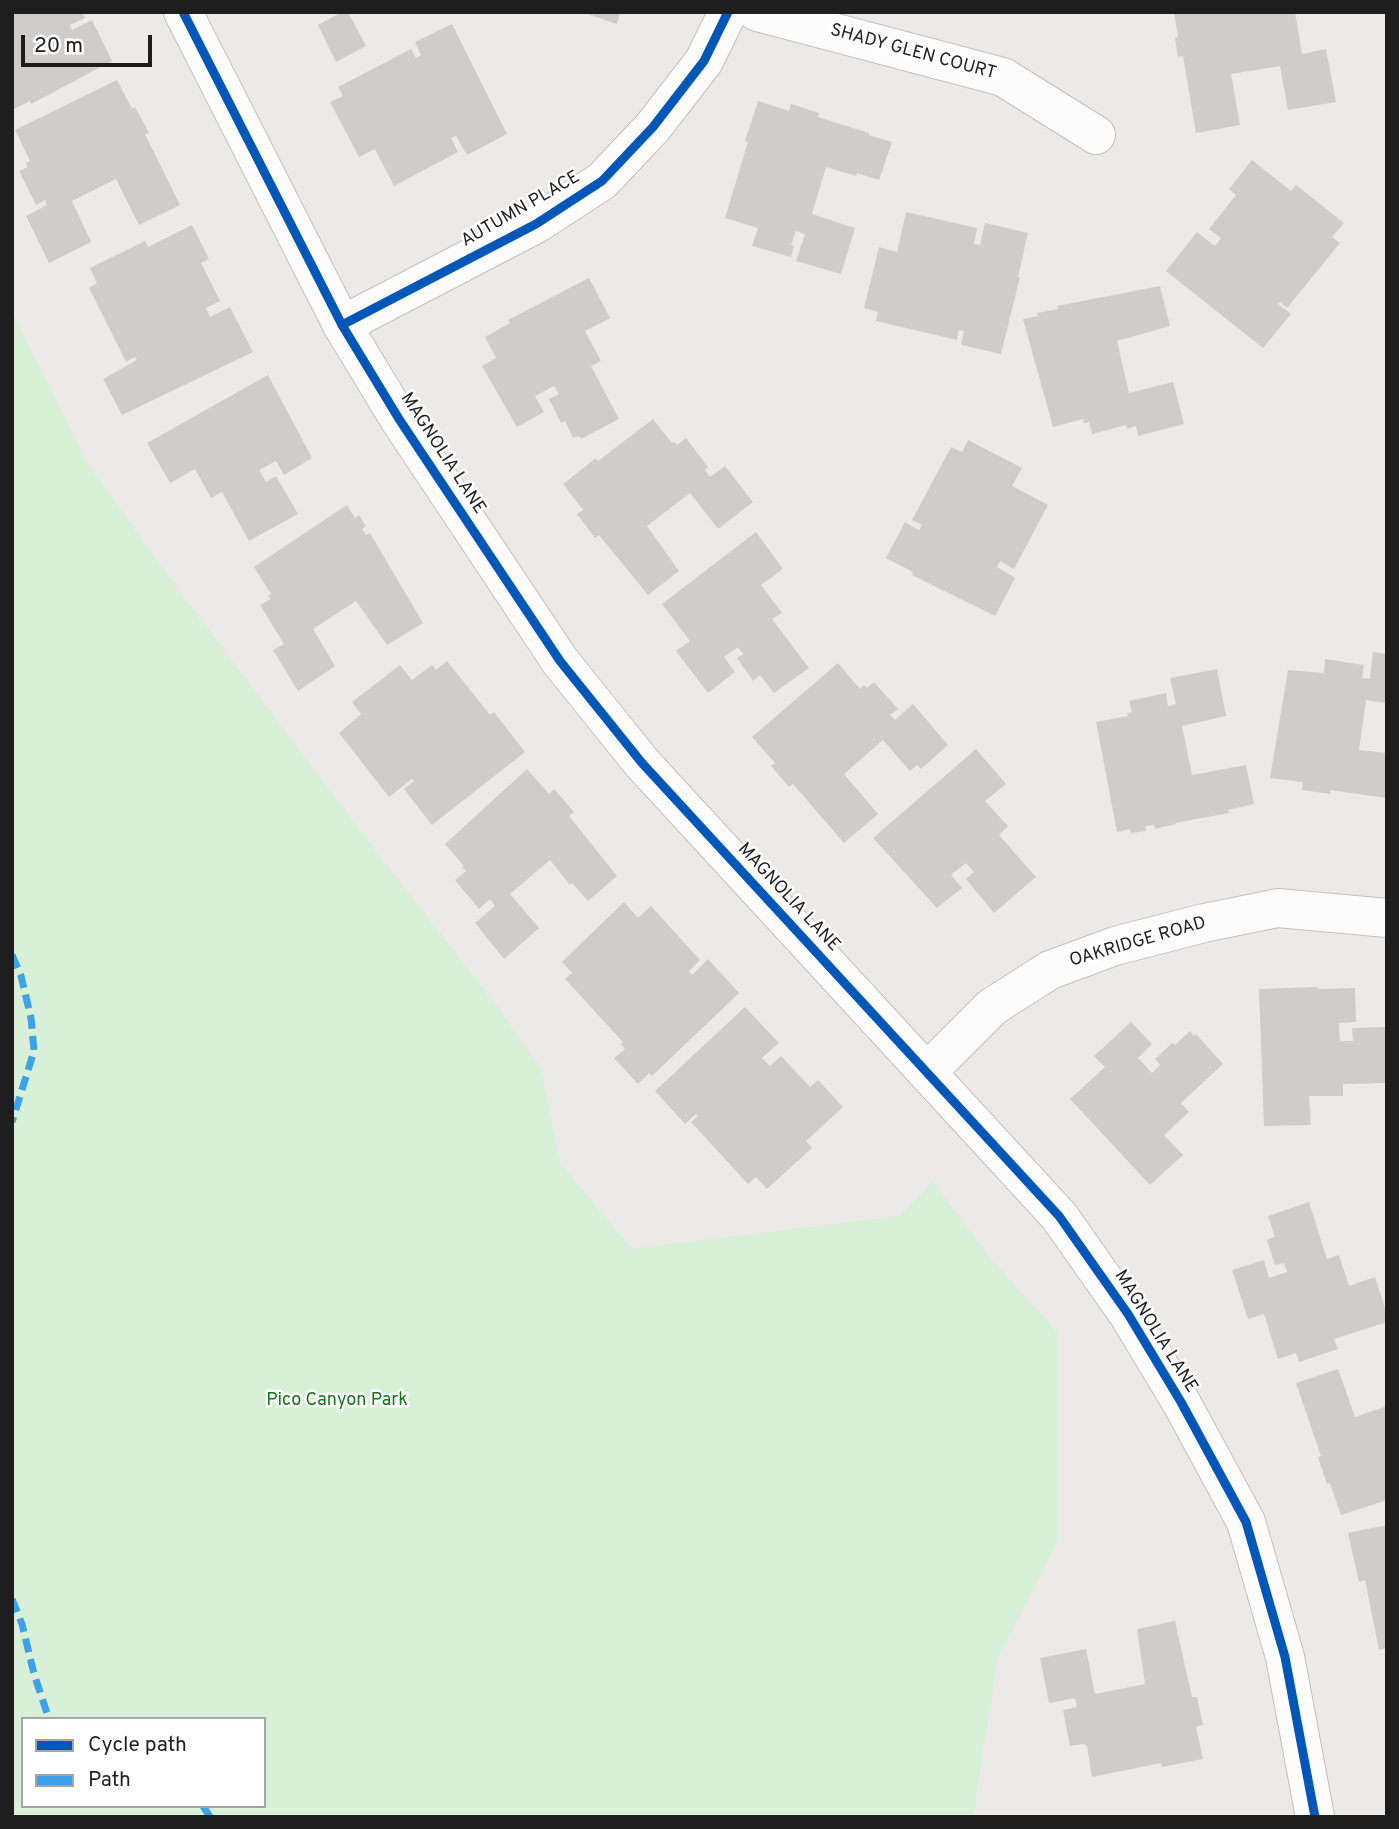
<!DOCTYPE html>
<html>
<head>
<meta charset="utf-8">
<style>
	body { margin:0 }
	#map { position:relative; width:1399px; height:1829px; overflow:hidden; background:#eceae8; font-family:Overpass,sans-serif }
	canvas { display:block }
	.frame { position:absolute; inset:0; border:14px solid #1e1e1e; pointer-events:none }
	.legend { position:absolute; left:21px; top:1717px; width:245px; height:91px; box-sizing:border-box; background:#fff; border:2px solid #a5a5a5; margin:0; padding:9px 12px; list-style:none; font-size:21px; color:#1e1e1e }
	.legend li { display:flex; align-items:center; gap:14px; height:35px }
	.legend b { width:35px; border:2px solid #a5a5a5 }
	.scale { position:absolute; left:21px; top:35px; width:131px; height:32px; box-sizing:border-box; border:4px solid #1e1e1e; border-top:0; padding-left:9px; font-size:21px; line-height:24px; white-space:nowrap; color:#1e1e1e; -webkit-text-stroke:5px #fff; paint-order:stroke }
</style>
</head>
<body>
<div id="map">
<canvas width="1399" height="1829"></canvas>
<div class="frame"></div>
<ul class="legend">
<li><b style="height:9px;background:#0057b8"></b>Cycle path</li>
<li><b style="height:9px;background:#3da2ea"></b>Path</li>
</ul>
<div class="scale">20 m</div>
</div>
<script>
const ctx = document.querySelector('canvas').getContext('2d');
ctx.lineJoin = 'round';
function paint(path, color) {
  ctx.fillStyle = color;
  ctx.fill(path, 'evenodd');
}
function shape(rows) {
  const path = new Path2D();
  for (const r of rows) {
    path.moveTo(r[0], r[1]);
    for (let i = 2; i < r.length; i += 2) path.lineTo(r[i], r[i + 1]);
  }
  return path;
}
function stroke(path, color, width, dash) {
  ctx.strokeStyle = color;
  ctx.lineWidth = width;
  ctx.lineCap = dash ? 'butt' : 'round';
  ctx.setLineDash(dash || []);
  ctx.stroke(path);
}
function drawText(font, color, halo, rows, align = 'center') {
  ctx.font = font + ' Overpass,sans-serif';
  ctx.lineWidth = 5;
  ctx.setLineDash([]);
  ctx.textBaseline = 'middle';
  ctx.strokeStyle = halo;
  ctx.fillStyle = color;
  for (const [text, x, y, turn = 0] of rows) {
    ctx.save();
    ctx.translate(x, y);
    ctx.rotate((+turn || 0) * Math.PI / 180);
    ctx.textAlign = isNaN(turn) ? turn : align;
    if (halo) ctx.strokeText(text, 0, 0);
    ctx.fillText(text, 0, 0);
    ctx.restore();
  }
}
paint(shape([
	[12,311,86,461,186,600,392,872,497,1006,541,1068,560,1163,632,1249,899,1216,933,1182,986,1253,1057,1332,1057,1543,998,1657,973,1817,12,1817],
	[23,1719,264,1719,264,1806,23,1806]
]), '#d8f0d7');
paint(shape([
	[12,12,82,12,85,18,70,25,72,30,92,20,112,61,31,104,30,101,12,110],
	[342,12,348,12,366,46,336,62,318,25],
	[582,12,620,12,617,24],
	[1174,12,1295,12,1302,54,1326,49,1336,102,1288,110,1280,66,1231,74,1240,125,1196,133,1183,56,1178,57,1175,38,1178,37],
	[452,24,507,134,467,155,456,136,451,138,458,152,394,186,375,149,359,157,330,102,343,96,338,87,411,49,416,58,421,55,415,42],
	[117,80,132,109,135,107,149,133,145,134,180,205,139,225,116,179,72,201,91,242,49,263,26,216,47,205,45,200,36,205,19,171,28,167,26,163,30,161,15,130],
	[758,101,789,111,791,104,819,113,818,117,869,133,869,135,892,142,879,180,857,173,856,176,826,167,812,214,855,228,841,274,796,261,805,234,796,231,791,245,794,246,791,257,752,246,758,228,725,218,748,142,745,141],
	[1252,160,1291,191,1296,185,1344,223,1332,237,1340,243,1287,308,1280,302,1278,304,1291,314,1263,348,1166,271,1197,232,1215,246,1221,238,1209,229,1236,195,1229,189],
	[906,212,977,228,974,244,980,245,985,223,1028,233,1018,277,1020,277,1001,354,961,345,964,331,959,330,957,340,876,321,878,312,864,308,879,247,897,252],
	[192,225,209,259,201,263,220,301,206,308,210,317,230,307,253,352,122,415,103,379,137,360,135,357,126,362,89,288,97,283,90,268,145,241,148,247],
	[589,278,610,318,585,331,601,361,591,366,619,419,581,439,579,436,573,438,565,421,561,423,549,399,559,394,554,386,535,396,544,412,517,427,482,366,496,358,485,337,510,323,508,320],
	[1160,286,1170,326,1117,341,1129,393,1173,382,1184,424,1138,436,1136,426,1127,429,1126,425,1092,434,1089,422,1084,423,1083,419,1053,427,1023,319,1038,316,1037,313,1058,309,1057,306],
	[268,375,312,458,284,475,276,461,259,470,266,482,276,476,298,514,249,541,222,492,211,498,195,469,170,483,147,443],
	[653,419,672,443,674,442,677,445,686,438,708,467,705,470,710,477,725,466,753,502,718,529,690,493,647,526,679,571,648,595,599,535,595,538,577,514,583,510,563,484,596,458,598,461],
	[968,440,1022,468,1012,486,1048,505,1014,569,1000,561,997,567,1015,578,995,616,912,575,913,572,886,558,905,522,919,530,922,525,912,520,951,447,962,452],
	[347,505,355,518,359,515,366,526,362,529,366,535,370,533,423,623,387,645,356,601,313,629,335,666,298,691,273,650,284,644,260,605,271,599,268,596,271,594,254,567],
	[756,532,783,569,761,585,782,613,772,619,809,668,774,693,760,675,753,681,737,658,743,654,738,647,724,657,735,672,708,693,676,651,690,641,662,604],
	[1373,652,1387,654,1387,703,1366,700,1359,750,1387,753,1386,798,1330,790,1330,794,1302,790,1303,782,1270,778,1288,670,1324,673,1325,659,1364,665,1362,678,1370,679],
	[447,661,490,715,494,712,525,752,432,825,404,789,414,781,412,779,389,797,339,733,361,714,352,702,400,665,412,680,432,665,436,670],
	[838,663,860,689,864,685,867,688,874,682,898,709,890,715,895,720,913,704,948,745,921,769,917,765,910,771,883,740,844,774,878,814,844,843,793,784,789,787,771,766,775,763,752,737],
	[1217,669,1226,716,1182,726,1192,775,1246,765,1254,804,1228,810,1229,813,1175,823,1176,824,1155,829,1154,825,1146,826,1146,831,1131,833,1130,829,1117,832,1096,722,1128,716,1127,713,1132,712,1129,701,1166,693,1168,706,1176,704,1170,678],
	[976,749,1006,784,985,801,1008,826,999,835,1036,877,994,913,966,879,974,872,966,863,951,875,962,888,937,908,873,838],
	[527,769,549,794,554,789,574,812,569,816,617,876,588,901,572,883,570,885,550,860,510,894,539,928,504,959,475,923,495,906,490,899,479,909,455,880,466,871,462,867,464,866,445,844],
	[624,902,638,918,651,906,700,960,689,971,692,975,708,959,739,993,652,1076,649,1073,638,1084,614,1058,625,1049,621,1044,623,1042,565,979,572,973,562,962],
	[1318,987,1318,989,1355,988,1356,1022,1339,1023,1340,1041,1353,1041,1352,1028,1387,1027,1387,1083,1343,1084,1343,1096,1309,1096,1311,1125,1264,1126,1259,989],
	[745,1007,779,1043,762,1058,770,1066,781,1056,810,1087,818,1080,843,1107,806,1141,812,1148,767,1189,756,1177,748,1184,691,1122,698,1116,696,1114,685,1124,655,1091],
	[1131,1022,1152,1044,1138,1058,1152,1073,1160,1065,1155,1059,1172,1043,1175,1045,1190,1031,1194,1036,1196,1034,1223,1064,1181,1103,1189,1112,1164,1135,1183,1155,1150,1185,1070,1099,1105,1067,1094,1056],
	[1309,1202,1327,1259,1339,1255,1349,1286,1375,1277,1387,1314,1387,1322,1334,1339,1338,1349,1299,1362,1296,1353,1278,1359,1264,1314,1248,1319,1232,1270,1264,1260,1269,1278,1287,1272,1284,1263,1275,1265,1267,1240,1275,1237,1268,1216],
	[1338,1369,1355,1417,1387,1406,1387,1500,1341,1515,1330,1483,1327,1484,1318,1457,1321,1456,1296,1383],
	[1387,1525,1387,1648,1379,1650,1365,1580,1359,1582,1348,1533],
	[1175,1621,1192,1697,1197,1697,1203,1725,1196,1727,1203,1759,1162,1767,1161,1763,1092,1777,1087,1746,1084,1744,1070,1746,1063,1710,1077,1707,1075,1698,1049,1703,1040,1658,1086,1649,1095,1694,1145,1684,1137,1629]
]), '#cfcdcb');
const minor = shape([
	[183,12,342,325,399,419,560,661,642,763,1059,1216,1128,1314,1181,1402,1246,1522,1285,1657,1315,1817],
	[757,12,1003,77,1096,135],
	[342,325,536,224,602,181,653,127,704,61,728,12],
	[927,1072,992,1007,1050,970,1115,946,1204,923,1278,908,1387,918]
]);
stroke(minor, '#c2c1c0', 40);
stroke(minor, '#fcfcfc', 38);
stroke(shape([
	[12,955,21,976,31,1018,34,1051,12,1122],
	[12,1599,22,1624,34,1674,49,1719],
	[203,1806,210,1817]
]), '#3da2ea', 7, [14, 7]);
stroke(shape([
	[183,12,342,325,399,419,560,661,642,763,1059,1216,1128,1314,1181,1402,1246,1522,1285,1657,1315,1817],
	[342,325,536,224,602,181,653,127,704,61,728,12]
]), '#0057b8', 9);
drawText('18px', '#1e1e1e', '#fff', [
	["SHADY GLEN COURT",913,53,15],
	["AUTUMN PLACE",521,210,-30],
	["MAGNOLIA LANE",442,454,57],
	["MAGNOLIA LANE",788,898,47],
	["OAKRIDGE ROAD",1138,943,-16],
	["MAGNOLIA LANE",1155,1332,58]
]);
drawText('18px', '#17721b', '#fff', [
	["Pico Canyon Park",337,1401]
]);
</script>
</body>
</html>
